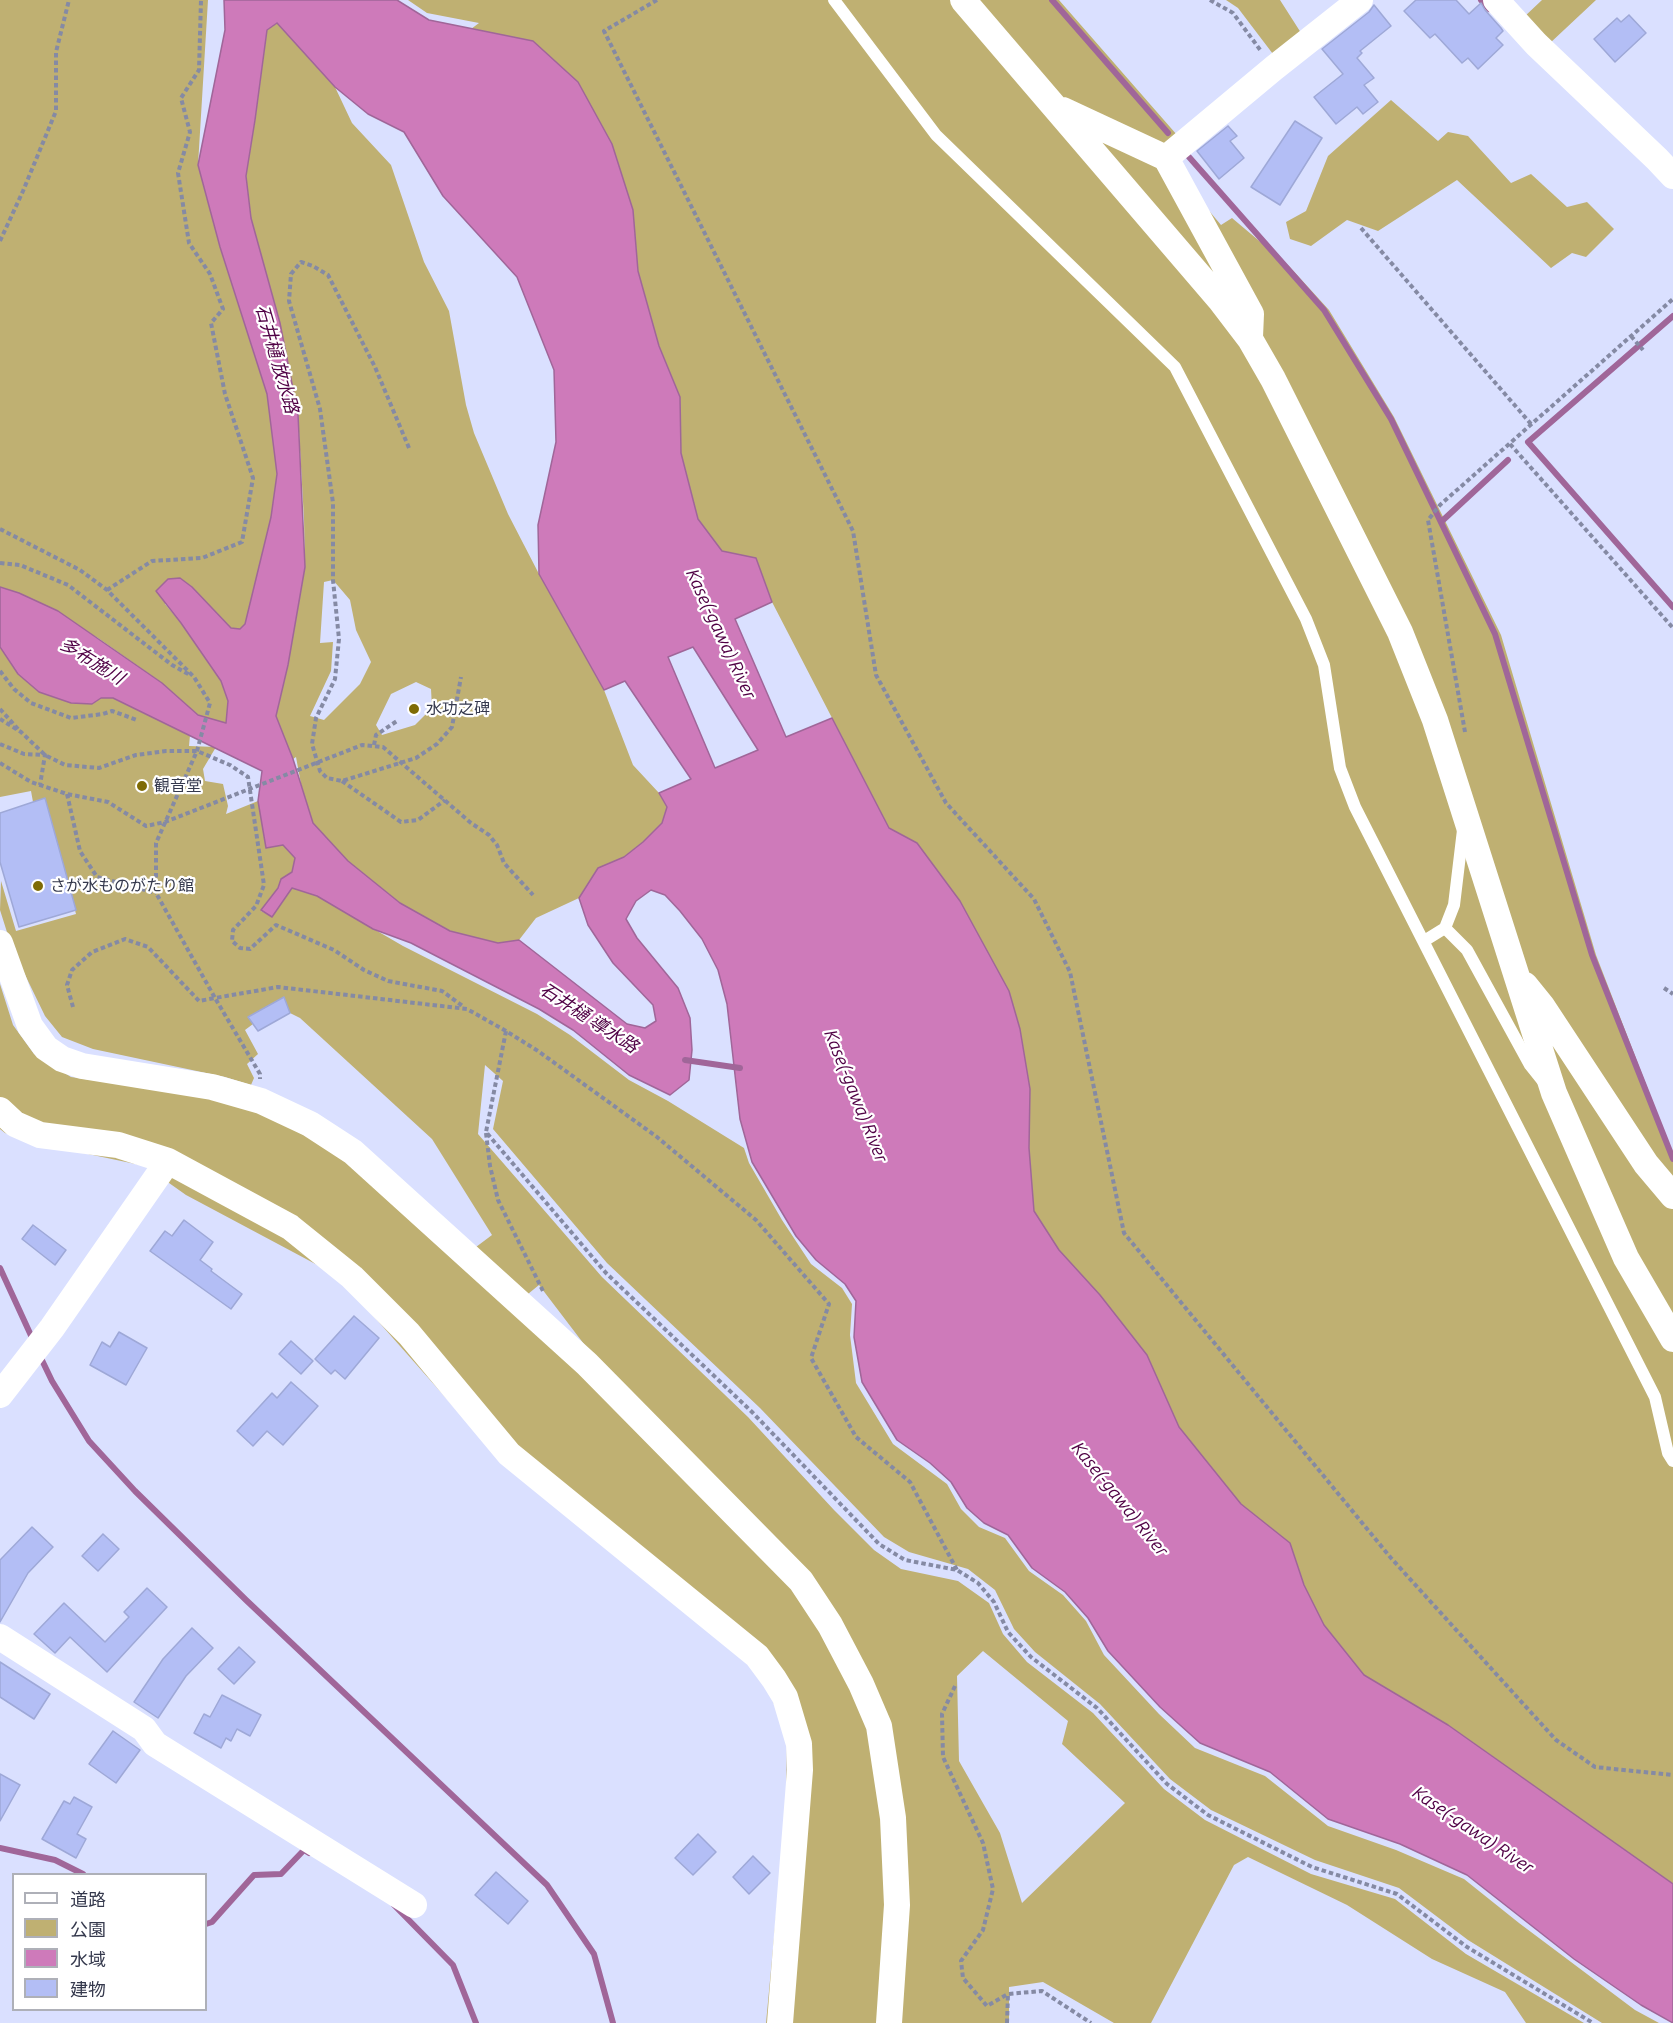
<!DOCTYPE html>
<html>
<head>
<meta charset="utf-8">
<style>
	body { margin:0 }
	#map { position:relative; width:1673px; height:2023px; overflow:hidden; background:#dae0ff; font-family:Ubuntu,"Noto Sans JP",sans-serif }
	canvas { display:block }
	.legend { position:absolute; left:12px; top:1873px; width:195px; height:138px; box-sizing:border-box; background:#fff; border:2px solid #aeb0b8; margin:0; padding:8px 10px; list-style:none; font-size:18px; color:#35394d }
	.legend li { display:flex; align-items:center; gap:12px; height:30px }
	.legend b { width:30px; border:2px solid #aeb0b8 }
</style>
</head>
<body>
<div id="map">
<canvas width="1673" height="2023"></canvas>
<ul class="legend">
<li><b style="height:8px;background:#fff"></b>道路</li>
<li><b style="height:16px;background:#bfb072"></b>公園</li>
<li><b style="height:16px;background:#ce7aba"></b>水域</li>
<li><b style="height:16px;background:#b3bef5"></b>建物</li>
</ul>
</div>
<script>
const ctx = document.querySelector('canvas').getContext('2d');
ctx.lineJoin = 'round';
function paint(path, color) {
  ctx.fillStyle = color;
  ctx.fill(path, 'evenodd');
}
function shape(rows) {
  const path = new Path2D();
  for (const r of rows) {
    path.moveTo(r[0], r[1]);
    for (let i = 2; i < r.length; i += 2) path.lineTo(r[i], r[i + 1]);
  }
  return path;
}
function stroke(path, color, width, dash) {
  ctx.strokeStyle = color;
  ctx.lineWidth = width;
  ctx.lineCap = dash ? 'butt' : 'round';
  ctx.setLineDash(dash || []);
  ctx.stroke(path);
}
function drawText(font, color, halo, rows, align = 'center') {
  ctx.font = font + ' Ubuntu,"Noto Sans JP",sans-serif';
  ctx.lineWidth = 4.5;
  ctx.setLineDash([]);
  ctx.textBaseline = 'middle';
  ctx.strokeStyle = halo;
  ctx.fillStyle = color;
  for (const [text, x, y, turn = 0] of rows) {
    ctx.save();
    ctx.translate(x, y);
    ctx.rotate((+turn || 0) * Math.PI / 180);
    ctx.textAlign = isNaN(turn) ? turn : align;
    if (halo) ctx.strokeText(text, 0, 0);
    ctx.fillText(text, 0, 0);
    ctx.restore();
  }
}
paint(shape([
	[0,0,208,0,198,165,220,247,267,394,277,474,271,517,245,624,240,629,231,628,192,587,180,578,165,604,181,623,221,681,228,701,226,723,198,715,162,683,98,638,19,593,0,587],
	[408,0,1059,0,1177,135,1184,181,1221,225,1232,218,1289,266,1329,310,1394,417,1501,635,1596,955,1673,1154,1673,1884,1448,1725,1364,1675,1324,1625,1002,1271,889,828,772,602,756,559,722,551,698,519,681,453,680,397,659,346,638,271,633,210,533,41,471,29,479,23,427,13],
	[1226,0,1280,0,1303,36,1276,58,1238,8],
	[1542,0,1596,0,1549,44,1524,17],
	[277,23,335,87,352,123,391,165,424,262,449,311,466,405,474,433,508,514,539,574,604,690,633,765,659,793,667,807,662,823,643,842,624,857,598,868,579,898,536,918,519,940,498,943,450,931,400,903,348,861,313,823,301,784,296,757,293,759,275,716,288,665,305,567,304,519,298,414,280,323,251,218,246,176,255,120,267,30],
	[333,580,350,600,356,630,371,662,360,684,324,720,310,716,331,671,333,642,320,643,324,582],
	[416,682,431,689,432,708,415,725,382,735,376,725,391,694],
	[1391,100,1438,141,1448,132,1468,136,1511,183,1531,174,1567,207,1587,202,1614,229,1586,257,1572,253,1551,268,1457,180,1378,231,1347,220,1311,246,1290,239,1286,222,1306,211,1328,156],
	[0,647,18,674,39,692,71,703,92,704,101,698,113,698,190,735,189,746,216,747,203,769,205,781,223,784,228,806,226,814,258,801,266,848,283,845,295,858,292,872,281,879,278,888,261,911,272,916,292,888,317,896,403,946,537,1014,570,1035,629,1080,668,1101,744,1148,749,1163,782,1220,811,1264,842,1288,852,1304,850,1335,856,1383,893,1444,947,1484,961,1509,979,1527,1005,1538,1029,1571,1063,1595,1086,1621,1104,1655,1159,1714,1195,1748,1265,1776,1328,1826,1396,1850,1464,1879,1519,1923,1635,2010,1659,2023,1602,2023,1468,1940,1399,1888,1315,1860,1211,1810,1170,1779,1100,1704,1035,1652,1014,1629,995,1590,968,1569,909,1552,884,1537,760,1408,607,1263,493,1129,503,1081,485,1065,478,1134,602,1277,748,1417,834,1510,874,1550,901,1569,958,1581,989,1603,1003,1634,1027,1662,1093,1713,1164,1789,1205,1820,1311,1874,1395,1899,1466,1954,1584,2023,1526,2023,1505,1992,1432,1959,1347,1905,1248,1857,1234,1865,1151,2023,1114,2023,1043,1982,1009,1987,1009,2023,766,2023,786,1810,787,1735,759,1668,500,1459,338,1276,186,1195,145,1166,31,1142,5,1133,0,1129,0,984,13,1025,34,1054,71,1077,210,1097,260,1112,344,1156,590,1352,539,1285,528,1294,476,1247,492,1235,432,1139,300,1018,290,1013,284,997,248,1017,253,1024,245,1030,258,1054,247,1064,254,1078,251,1085,225,1077,93,1049,62,1037,45,1016,12,948,0,910,1,881,16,931,76,914,45,798,33,802,31,791,0,797],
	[983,1651,1068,1721,1062,1744,1125,1803,1022,1903,1000,1833,959,1761,957,1676]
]), '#bfb072');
const water = shape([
	[224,0,397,0,429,20,533,41,578,82,612,144,633,210,638,271,659,346,680,397,681,453,698,519,722,551,756,558,772,602,735,619,786,737,832,718,889,828,917,843,960,901,1009,991,1020,1029,1030,1089,1029,1148,1034,1211,1059,1250,1100,1295,1147,1355,1179,1427,1241,1504,1290,1543,1304,1585,1324,1625,1364,1675,1448,1725,1673,1884,1673,2023,1641,2005,1574,1959,1467,1875,1400,1844,1328,1819,1270,1772,1200,1743,1160,1707,1108,1651,1088,1618,1065,1592,1032,1568,1008,1535,984,1523,967,1508,951,1482,930,1463,897,1440,862,1382,854,1337,856,1301,845,1284,816,1260,796,1236,752,1162,740,1119,727,1004,718,970,702,939,680,911,665,895,651,890,636,901,626,919,637,938,678,988,690,1018,692,1050,689,1080,670,1095,629,1075,573,1030,539,1009,411,943,373,929,317,896,292,888,272,917,261,910,278,888,281,879,292,872,295,858,283,845,266,848,258,801,262,771,113,698,101,698,92,704,71,703,39,692,18,674,0,647,0,587,19,593,58,611,162,683,198,715,226,723,228,701,221,681,181,623,156,591,168,579,180,578,192,587,231,628,240,629,245,624,271,517,277,474,267,394,220,247,198,165,225,30,224,0],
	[277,23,335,87,368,114,404,132,443,196,517,277,554,370,556,442,538,525,539,574,604,690,625,681,691,779,659,793,667,807,662,823,643,842,624,857,598,868,579,898,588,925,613,963,653,1005,656,1021,645,1028,627,1024,519,940,498,943,450,931,400,903,348,861,313,823,293,759,276,716,288,665,305,567,298,414,280,323,251,218,246,176,255,120,267,30,277,23],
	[693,647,758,750,715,768,668,657,693,647]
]);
paint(water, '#ce7aba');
stroke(water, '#a06699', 1.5);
stroke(shape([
	[1052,0,1168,133],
	[1481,0,1489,9],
	[1189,157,1324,310,1391,419,1495,634,1592,955,1673,1159],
	[1673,316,1528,442,1673,607],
	[1441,522,1508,460],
	[685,1060,740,1068],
	[0,1268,34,1342],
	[39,1354,52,1381,89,1441,135,1491,246,1600,547,1885,594,1954,613,2023],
	[0,1848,55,1860,83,1874],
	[394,1905,453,1965,476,2023],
	[206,1924,212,1922,254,1875,281,1874,304,1850,309,1853]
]), '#a06699', 6);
const building = shape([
	[1416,0,1456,0,1469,14,1481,3,1485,10,1501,28,1503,31,1496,38,1503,45,1478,69,1468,58,1462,63,1435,34,1430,38,1404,11,1416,0],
	[1374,5,1391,26,1360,51,1362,53,1357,58,1374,78,1364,85,1378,102,1363,114,1357,107,1336,124,1314,97,1343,74,1322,49,1369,12,1374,5],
	[1629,15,1646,33,1615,62,1594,39,1617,18,1621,22,1629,15],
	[1295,121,1322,138,1280,205,1251,187,1295,121],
	[1228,126,1237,136,1230,141,1244,158,1219,179,1197,151,1228,126],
	[45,798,76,910,19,927,0,862,0,813,45,798],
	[284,997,290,1013,258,1031,248,1017,284,997],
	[184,1220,213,1242,200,1260,212,1269,211,1271,242,1294,231,1309,150,1251,165,1231,172,1236,184,1220],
	[33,1225,66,1250,55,1265,22,1239,33,1225],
	[354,1316,379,1338,345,1379,335,1370,331,1374,315,1359,354,1316],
	[119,1332,147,1348,126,1385,90,1365,102,1342,110,1347,119,1332],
	[291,1341,313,1361,301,1374,279,1354,291,1341],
	[291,1382,318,1406,283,1445,267,1431,253,1446,237,1431,272,1393,277,1398,291,1382],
	[32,1527,53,1547,28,1573,0,1622,0,1560,32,1527],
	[103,1534,119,1549,98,1571,82,1556,103,1534],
	[147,1588,167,1607,107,1672,70,1637,55,1653,34,1634,64,1603,105,1642,129,1617,124,1612,147,1588],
	[192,1628,213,1648,186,1676,158,1718,134,1702,163,1659,192,1628],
	[239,1647,255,1662,234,1684,218,1669,239,1647],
	[0,1662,50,1694,34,1719,0,1697,0,1662],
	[222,1695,261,1715,250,1736,237,1729,231,1741,226,1738,221,1748,194,1733,204,1714,210,1717,222,1695],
	[113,1731,140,1750,116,1783,89,1764,113,1731],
	[0,1774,20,1785,0,1821,0,1774],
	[74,1797,92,1807,77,1834,86,1839,76,1858,42,1839,64,1801,70,1804,74,1797],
	[698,1834,716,1852,693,1875,675,1858,698,1834],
	[753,1856,770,1873,749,1894,733,1877,753,1856],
	[496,1872,528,1901,508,1924,475,1895,496,1872]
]);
paint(building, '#b3bef5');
stroke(building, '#9ea8d7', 1.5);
stroke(shape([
	[657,0,604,31,853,531,876,675,946,803,1034,899,1070,972,1124,1233,1391,1558,1556,1740,1595,1767,1673,1775],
	[1210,0,1233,13,1261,51],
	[1361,228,1531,424],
	[0,241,23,191,56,111,56,52,69,0],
	[1631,336,1643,350],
	[1510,444,1673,628],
	[409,448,375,367,328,275,313,266,301,262,291,274,289,301,320,409,333,503,333,580,339,639,335,679,316,718,312,744,320,771,327,778,342,781,416,758,437,744,452,727,461,677],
	[0,529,80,570,107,590,194,677,210,703,197,751,156,843,156,893,215,998,278,987,467,1009,506,1031,538,1051,657,1137,756,1220,829,1304,811,1358,856,1437,910,1482,957,1570],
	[0,563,20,565,68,585,172,665,190,675],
	[107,590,152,561,202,558,242,542,253,478,225,394,211,323,223,309,210,274,189,243,178,173,190,132,181,98,199,70,201,0],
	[0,671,14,689,31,703,71,718,103,714,112,711,137,720],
	[0,709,18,729],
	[0,719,21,732,45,755,65,765,99,768,136,755,166,751,197,751,230,765,248,777,264,885,256,906,233,930,232,941,240,948,250,949,276,925,334,950,364,970,388,981,442,991,464,1007],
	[1465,732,1428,520,1440,505,1673,299],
	[0,744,24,754,45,755,40,785],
	[374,745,376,735,397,721],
	[0,763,31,782,67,794,108,802,146,826,165,822,362,745,383,747,471,823,489,835,497,845,504,863,533,895],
	[342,781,401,822,418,820,445,800],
	[67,794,80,851,97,877,156,893],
	[1664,988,1673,994],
	[73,1007,67,985,72,970,92,952,125,939,148,947,199,1001,215,998,260,1074,260,1079],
	[506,1031,486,1132,606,1273,752,1412,879,1544,905,1560,957,1570,978,1583,994,1602,1008,1632,1031,1657,1097,1708,1167,1784,1208,1815,1312,1867,1397,1894,1467,1947,1593,2023],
	[486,1133,490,1166,498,1200,543,1291],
	[955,1686,942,1714,943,1757,983,1843,993,1889,983,1930,961,1961,963,1978,987,2006,1008,1994],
	[1007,2023,1008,1994,1042,1991,1091,2023]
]), '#858aa4', 4, [4.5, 3]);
stroke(shape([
	[834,0,936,135,1175,367,1306,619,1324,665,1340,768,1355,807,1655,1397,1668,1453,1673,1461],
	[1445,928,1467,950,1530,1065,1542,1080],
	[1424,941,1445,928,1454,905,1463,830]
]), '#fff', 12);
stroke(shape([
	[963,0,1221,301,1250,339,1273,379,1400,632,1435,720,1554,1093,1626,1258,1673,1339],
	[1496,0,1536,44,1657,159,1673,176],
	[1063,110,1166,158,1251,314,1250,337],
	[1166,158,1274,68,1360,0],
	[0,943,30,1026,46,1048,62,1059,82,1066,212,1087,261,1101,310,1124,353,1152,587,1364,801,1581,830,1625,861,1684,879,1726,893,1818,897,1905,889,2023],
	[1525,985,1542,1006,1646,1164,1673,1196],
	[0,1110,15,1124,40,1135,118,1145,168,1161,290,1227,352,1277,409,1334,509,1454,757,1656,774,1679,785,1697,799,1744,800,1770,780,2023],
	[0,1395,52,1328,168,1161],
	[0,1637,144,1729,155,1744,414,1905]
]), '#fff', 26);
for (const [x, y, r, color] of [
	[414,709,6,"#7f6b05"],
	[142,786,6,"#7f6b05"],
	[38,886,6,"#7f6b05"]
]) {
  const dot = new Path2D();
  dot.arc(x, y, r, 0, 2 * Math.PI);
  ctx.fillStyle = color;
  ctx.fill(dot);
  stroke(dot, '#fff', 2);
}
drawText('16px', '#35394d', '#fff', [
	["水功之碑",426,709],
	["観音堂",154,786],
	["さが水ものがたり館",50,886]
], 'left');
drawText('italic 18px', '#500145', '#fff', [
	["石井樋 放水路",277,359,74],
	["Kase(-gawa) River",721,634,65],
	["多布施川",92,661,32],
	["石井樋 導水路",589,1018,33],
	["Kase(-gawa) River",856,1096,68],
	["Kase(-gawa) River",1120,1499,51],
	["Kase(-gawa) River",1473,1830,34]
]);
</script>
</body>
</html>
